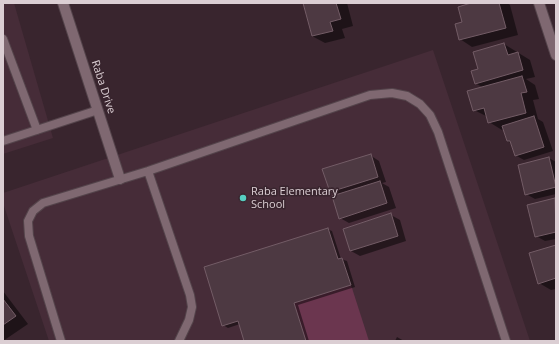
<!DOCTYPE html>
<html>
<head>
<meta charset="utf-8">
<style>
	body { margin:0 }
	#map { position:relative; width:559px; height:344px; overflow:hidden; background:#39252e; font-family:"Open Sans",sans-serif }
	canvas { display:block }
	.frame { position:absolute; inset:0; border:4px solid #dbced3; pointer-events:none }
</style>
</head>
<body>
<div id="map">
<canvas width="559" height="344"></canvas>
<div class="frame"></div>
</div>
<script>
const ctx = document.querySelector('canvas').getContext('2d');
ctx.lineJoin = 'round';
function paint(path, color) {
  ctx.fillStyle = color;
  ctx.fill(path, 'evenodd');
}
function shape(rows) {
  const path = new Path2D();
  for (const r of rows) {
    path.moveTo(r[0], r[1]);
    for (let i = 2; i < r.length; i += 2) path.lineTo(r[i], r[i + 1]);
  }
  return path;
}
function stroke(path, color, width, dash) {
  ctx.strokeStyle = color;
  ctx.lineWidth = width;
  ctx.lineCap = dash ? 'butt' : 'round';
  ctx.setLineDash(dash || []);
  ctx.stroke(path);
}
function drawText(font, color, halo, rows, align = 'center') {
  ctx.font = font + ' "Open Sans",sans-serif';
  ctx.lineWidth = 3;
  ctx.setLineDash([]);
  ctx.textBaseline = 'middle';
  ctx.strokeStyle = halo;
  ctx.fillStyle = color;
  for (const [text, x, y, turn = 0] of rows) {
    ctx.save();
    ctx.translate(x, y);
    ctx.rotate((+turn || 0) * Math.PI / 180);
    ctx.textAlign = isNaN(turn) ? turn : align;
    if (halo) ctx.strokeText(text, 0, 0);
    ctx.fillText(text, 0, 0);
    ctx.restore();
  }
}
paint(shape([
	[3,3,14,3,53,138,3,154],
	[433,50,530,341,49,341,3,203,3,193]
]), '#462c38');
paint(shape([
	[351,285,369,341,306,341,294,303]
]), '#6b364f');
paint(shape([
	[304,3,347,3,353,26,342,29,345,38,325,43,312,36],
	[475,3,507,3,510,5,518,35,472,47,460,39,463,23],
	[504,44,530,60,535,77,526,79,535,85,539,99,533,100,538,119,543,122,553,151,524,160,515,155,511,143,507,141,504,129,502,130,489,122,488,117,474,110,484,88,475,83,480,70],
	[370,155,379,161,386,182,382,183,389,187,396,208,349,223,340,218,337,195,331,192],
	[549,158,556,162,556,194,535,199,526,194],
	[555,199,556,200,556,239,545,241,536,236],
	[391,215,400,220,406,241,360,256,351,251],
	[327,229,332,231,341,259,347,261,355,287,298,305,309,341,245,341,240,324,228,328,223,325],
	[556,246,556,289,551,290,539,283],
	[3,291,28,324,3,341],
	[397,337,404,341,395,341]
]), '#0007');
const building = shape([
	[303,3,336,3,341,19,330,22,333,31,312,36,303,3],
	[471,3,499,3,506,28,459,40,455,24,462,22,458,7,471,3],
	[504,43,508,55,518,52,523,70,475,84,471,71,478,69,473,52,504,43],
	[522,76,527,92,521,93,526,113,488,123,484,108,473,111,467,91,522,76],
	[534,116,544,147,515,156,510,141,507,141,502,126,534,116],
	[371,154,378,177,330,192,322,169,371,154],
	[549,157,556,187,525,195,518,165,549,157],
	[380,181,387,203,339,219,332,196,380,181],
	[555,198,556,232,535,237,527,205,555,198],
	[391,213,398,236,350,251,343,229,391,213],
	[328,228,338,259,342,258,351,285,294,303,306,341,244,341,238,321,222,326,204,267,328,228],
	[556,245,556,278,538,284,529,253,556,245],
	[3,299,16,316,3,325,3,299]
]);
paint(building, '#4d3942');
stroke(building, '#735c66', 1);
const service = shape([
	[3,39,37,130],
	[3,141,98,110],
	[148,171,190,295,192,307,189,320,179,341],
	[61,341,29,236,28,221,33,211,43,203,148,171,370,95,392,93,407,96,420,104,430,115,438,132,506,341]
]);
const minor = shape([
	[63,3,120,179],
	[539,3,556,55]
]);
stroke(service, '#54444b', 10);
stroke(minor, '#54444b', 12);
stroke(service, '#7f6871', 8);
stroke(minor, '#7f6871', 10);
for (const [x, y, r, color] of [
	[243,198,4,"#57cec1"]
]) {
  const dot = new Path2D();
  dot.arc(x, y, r, 0, 2 * Math.PI);
  ctx.fillStyle = color;
  ctx.fill(dot);
  stroke(dot, '#39252e', 1.5);
}
drawText('11px', '#dbced3', '#39252e', [
	["Raba Drive",103,87,72]
]);
drawText('11px', '#dbced3', '#39252e', [
	["Raba Elementary",251,192],
	["School",251,205]
], 'left');
</script>
</body>
</html>
